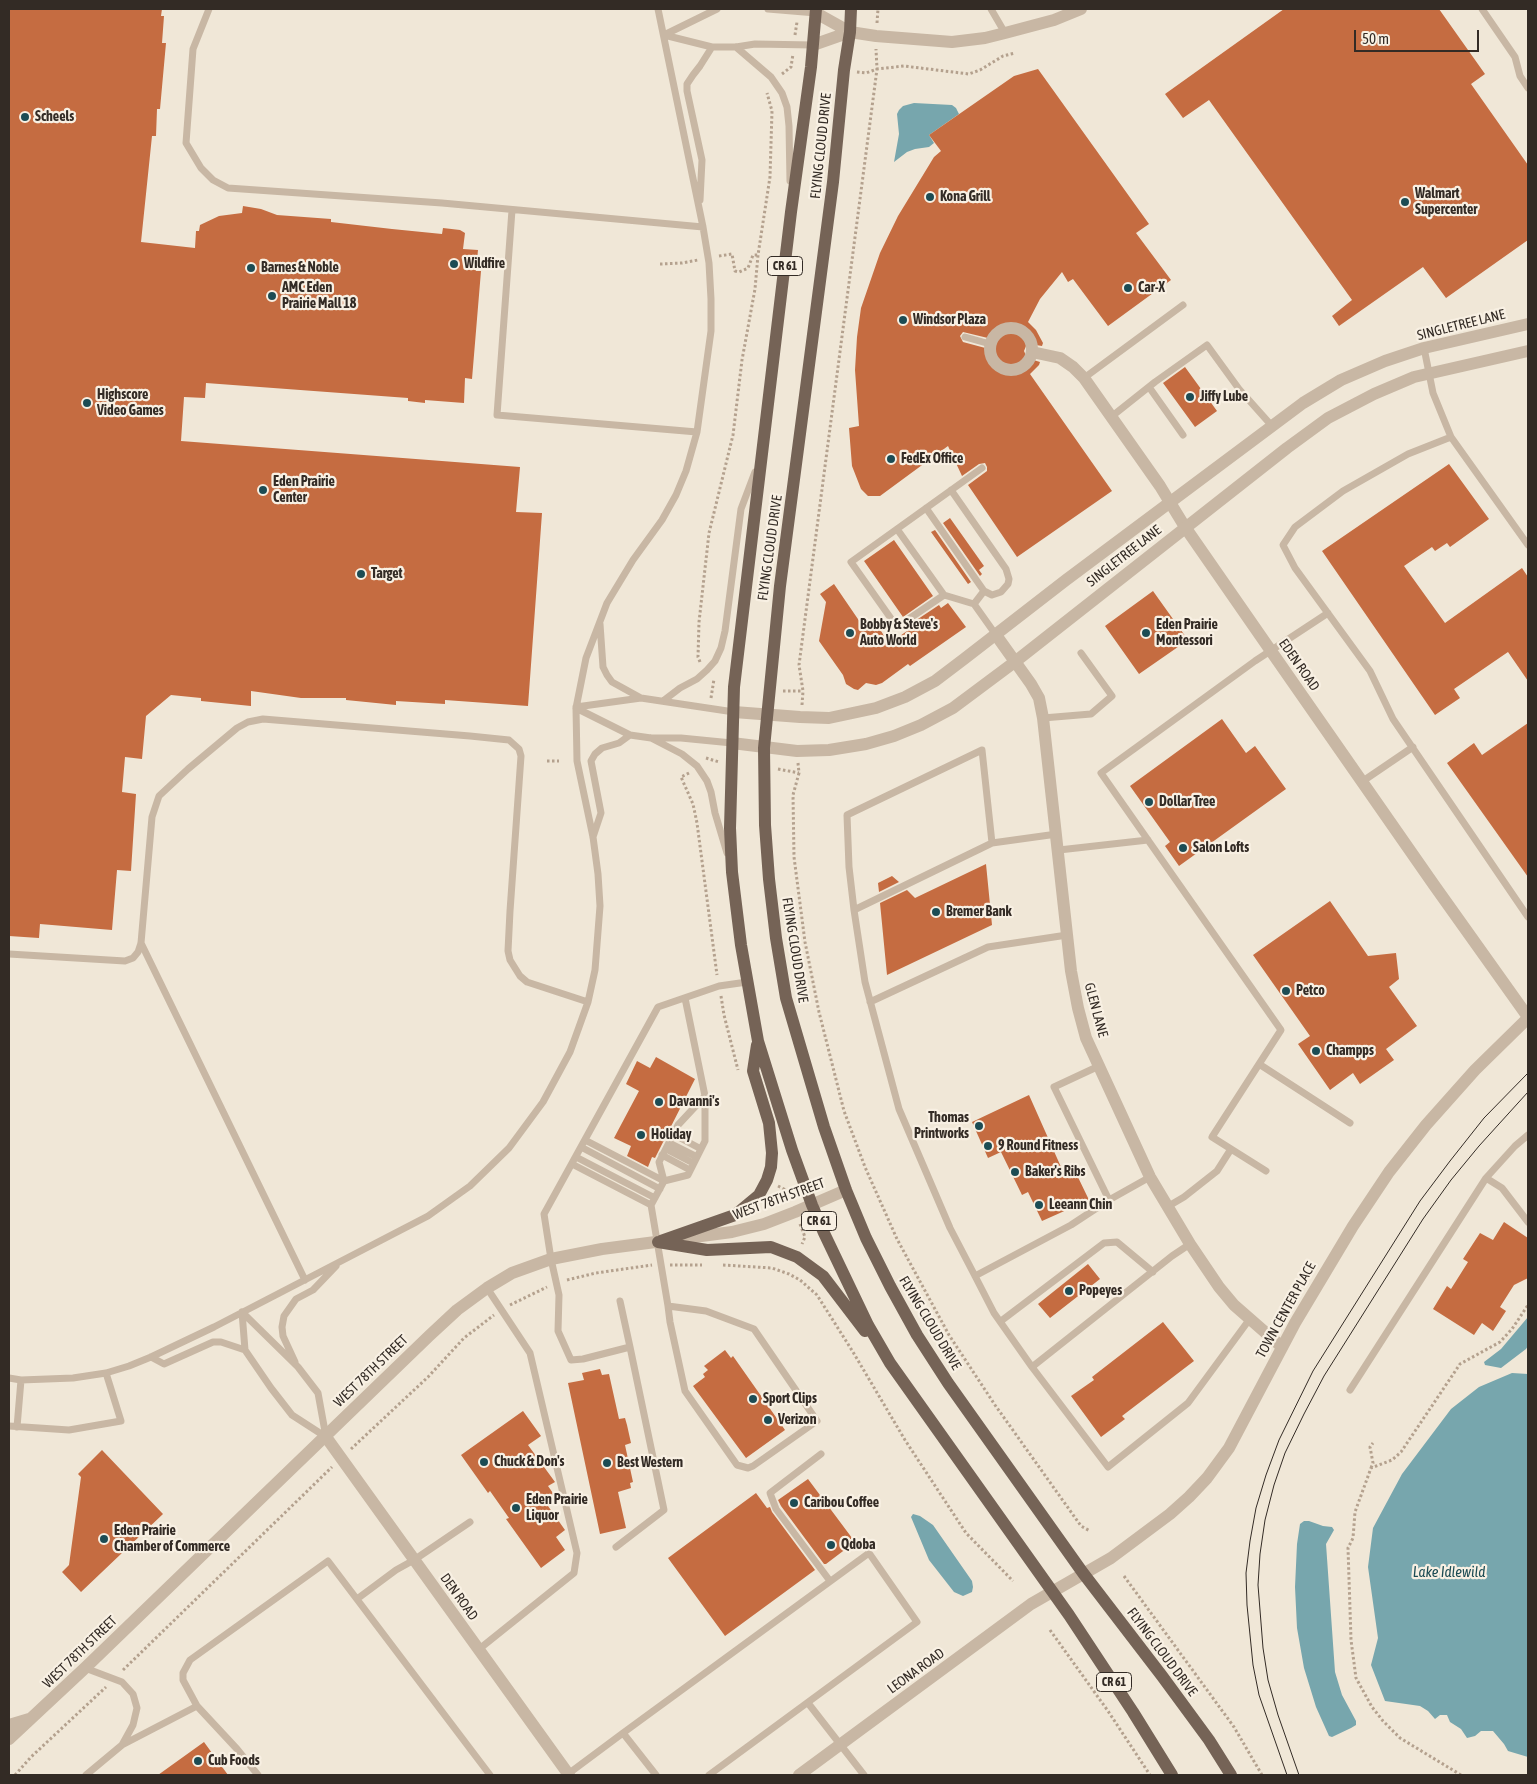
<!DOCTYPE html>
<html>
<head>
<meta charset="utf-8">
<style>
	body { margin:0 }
	#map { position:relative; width:1537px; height:1784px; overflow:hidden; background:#f0e7d7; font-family:"Asap Condensed",sans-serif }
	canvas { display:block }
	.frame { position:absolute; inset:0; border:10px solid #332b25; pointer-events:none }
	.scale { position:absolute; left:1354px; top:30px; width:125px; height:22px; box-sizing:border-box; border:2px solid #332b25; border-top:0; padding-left:6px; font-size:15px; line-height:18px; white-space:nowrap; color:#332b25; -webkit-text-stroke:4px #f8f0e3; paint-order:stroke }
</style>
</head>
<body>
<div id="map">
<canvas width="1537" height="1784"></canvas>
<div class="frame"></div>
<div class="scale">50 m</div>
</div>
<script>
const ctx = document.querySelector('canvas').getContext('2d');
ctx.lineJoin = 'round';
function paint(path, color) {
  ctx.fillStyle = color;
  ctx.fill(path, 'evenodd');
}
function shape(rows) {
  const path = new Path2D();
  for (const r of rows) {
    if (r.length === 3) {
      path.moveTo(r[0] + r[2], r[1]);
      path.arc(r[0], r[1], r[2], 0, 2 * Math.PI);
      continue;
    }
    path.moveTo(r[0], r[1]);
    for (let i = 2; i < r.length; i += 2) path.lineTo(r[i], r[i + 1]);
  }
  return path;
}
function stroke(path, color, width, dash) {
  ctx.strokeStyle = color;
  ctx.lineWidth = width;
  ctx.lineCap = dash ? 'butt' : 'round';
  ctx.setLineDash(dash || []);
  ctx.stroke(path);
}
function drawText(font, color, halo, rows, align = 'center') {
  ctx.font = font + ' "Asap Condensed",sans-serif';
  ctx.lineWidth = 4.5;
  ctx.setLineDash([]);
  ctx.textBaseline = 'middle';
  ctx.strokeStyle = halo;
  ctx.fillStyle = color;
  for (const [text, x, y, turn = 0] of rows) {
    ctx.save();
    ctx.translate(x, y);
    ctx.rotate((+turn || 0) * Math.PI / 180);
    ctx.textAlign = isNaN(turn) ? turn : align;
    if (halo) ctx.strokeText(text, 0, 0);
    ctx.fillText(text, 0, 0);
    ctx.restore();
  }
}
paint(shape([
	[914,103,952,105,956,108,959,114,929,135,934,143,929,147,915,149,907,152,894,162,899,134,897,114,899,110,903,106],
	[1528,1317,1528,1346,1526,1349,1501,1368,1485,1365,1484,1362,1501,1349],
	[1512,1373,1528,1374,1528,1757,1508,1751,1504,1744,1493,1731,1481,1731,1475,1736,1467,1738,1461,1729,1450,1722,1447,1715,1440,1715,1435,1719,1428,1711,1420,1706,1385,1701,1371,1665,1378,1638,1368,1567,1373,1528,1402,1474,1451,1409,1479,1387],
	[913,1514,920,1516,933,1525,972,1581,973,1587,972,1592,963,1596,954,1592,929,1560,911,1517],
	[1304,1521,1309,1521,1323,1526,1332,1527,1334,1530,1326,1544,1335,1672,1342,1695,1356,1721,1356,1725,1351,1728,1332,1737,1329,1736,1316,1707,1304,1668,1297,1628,1295,1587,1297,1544,1300,1524]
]), '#77a6ad');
paint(shape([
	[9,9,162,9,161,16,164,16,162,43,166,43,160,109,157,109,156,136,152,136,141,242,195,248,196,231,199,231,200,225,219,216,242,213,243,206,261,209,277,215,331,219,331,222,392,229,442,234,443,228,460,230,465,233,463,249,478,250,476,271,481,271,472,379,465,378,464,403,425,400,425,403,408,401,408,398,206,383,205,398,184,397,181,441,520,467,516,512,542,513,528,706,445,700,445,704,396,701,396,705,346,700,346,698,301,698,251,691,251,706,201,701,201,698,171,695,146,716,142,759,125,757,122,792,136,794,131,871,117,870,112,930,40,924,39,938,9,936],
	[1284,9,1439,9,1485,74,1471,84,1528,165,1528,240,1446,298,1423,267,1339,326,1332,316,1352,300,1209,100,1183,118,1165,94],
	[1038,69,1149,224,1136,233,1171,280,1108,326,1073,279,1068,282,1062,272,1040,299,1028,322,1036,330,1043,343,1042,346,1030,344,1026,346,1024,351,1027,358,1040,362,1039,365,1030,374,1112,491,1017,557,968,485,987,471,987,467,985,463,979,464,962,476,948,446,880,496,868,496,861,489,852,466,849,428,859,426,855,370,857,337,861,308,880,253,898,216,934,157,941,151,929,135,1014,76],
	[963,332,992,339,995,342,995,346,989,349,963,342,960,336],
	[1185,367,1217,411,1195,427,1163,383],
	[1449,464,1489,519,1450,547,1447,543,1435,551,1432,547,1404,566,1445,623,1522,568,1528,577,1528,681,1508,652,1454,689,1460,698,1435,715,1322,551],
	[950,518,984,566,979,570,982,574,980,576,943,523],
	[935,530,971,582,968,584,931,532],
	[894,540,933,596,903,617,864,561],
	[834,584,862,625,874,624,878,626,889,644,911,628,909,625,939,605,941,608,948,603,966,627,910,666,908,664,882,683,876,685,866,683,858,690,854,689,846,684,843,675,819,641,826,602,820,594],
	[1153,591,1188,640,1139,674,1105,626],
	[1222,719,1246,753,1255,746,1286,789,1179,866,1165,846,1170,842,1130,786],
	[1528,723,1528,877,1447,763,1474,743,1482,755],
	[986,864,992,925,887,975,880,903,907,890,915,898],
	[892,876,899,882,879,892,878,883],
	[1330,901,1368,956,1396,953,1399,979,1389,987,1417,1026,1386,1049,1394,1060,1360,1084,1353,1073,1330,1090,1298,1044,1310,1036,1253,955],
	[656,1057,695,1079,655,1158,652,1157,648,1167,627,1156,631,1146,614,1138,639,1091,626,1084,637,1061,650,1068],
	[1029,1095,1065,1176,1075,1171,1089,1200,1042,1221,1028,1192,1022,1195,1001,1152,988,1158,972,1122],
	[1504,1222,1528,1238,1528,1278,1514,1285,1500,1307,1506,1311,1493,1331,1482,1323,1474,1335,1433,1309,1447,1286,1451,1289,1468,1262,1463,1259,1480,1233,1493,1240],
	[1088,1264,1100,1279,1050,1318,1038,1304],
	[1163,1322,1194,1361,1122,1416,1125,1419,1101,1437,1071,1396,1094,1380,1092,1377],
	[725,1350,731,1358,733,1356,785,1430,746,1458,693,1386,705,1377,703,1374,708,1370,704,1366],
	[600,1369,602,1375,609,1374,619,1419,625,1418,627,1425,631,1443,625,1445,633,1482,630,1483,631,1488,618,1492,626,1528,600,1534,568,1383,584,1380,582,1373],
	[523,1411,541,1436,528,1445,555,1482,548,1486,557,1499,548,1506,565,1530,556,1537,565,1550,541,1568,506,1519,509,1518,490,1491,488,1493,461,1455],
	[102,1450,163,1514,81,1592,62,1572,69,1565,81,1477,78,1474],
	[808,1479,855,1542,826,1564,824,1564,781,1506,778,1500],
	[756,1493,767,1508,770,1507,772,1512,815,1570,725,1636,668,1558],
	[204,1742,228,1775,158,1775]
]), '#c56c41');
stroke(shape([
	[877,23,878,9],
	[795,35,797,22],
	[857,72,866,73,877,69,904,66,969,74,980,70,1003,56,1015,53],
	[782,74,791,67,793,54],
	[719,256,732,254,735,271,739,272,748,268,753,255,758,255],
	[660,264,682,263,698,260],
	[700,662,698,657,699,622,709,533,733,435,742,360,755,289,758,255,770,177,772,111,767,93],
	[783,691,803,691],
	[711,698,714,679],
	[802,705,803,691,799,665,877,69,876,49],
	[706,758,719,762],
	[547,761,559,761],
	[798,763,799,773,793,795,794,857,805,942,819,1012,844,1111,865,1167,897,1239,949,1335,995,1405,1081,1526,1090,1531],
	[778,769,799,773],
	[689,773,681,777,693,804,697,823,717,975],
	[721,996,724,1015,738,1070],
	[778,1186,784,1189,789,1201],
	[800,1224,805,1237,802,1244],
	[670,1265,702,1265],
	[723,1265,772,1268,789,1274,800,1280,817,1295,853,1352,905,1440,966,1533,1013,1581],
	[567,1280,596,1273,652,1265],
	[510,1305,547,1287],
	[351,1449,428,1377,464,1338,494,1315],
	[1371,1468,1373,1463,1370,1447,1373,1443],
	[1124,1576,1234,1727,1262,1775],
	[1050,1630,1108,1711,1150,1775],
	[123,1670,332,1467],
	[15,1775,31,1757,106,1687],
	[1461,1775,1400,1738,1383,1721,1372,1707,1356,1678,1351,1640,1348,1548,1353,1538,1355,1512,1371,1468,1392,1460,1401,1452,1460,1364,1500,1342,1512,1329,1528,1305]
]), '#b4a18e', 3, [2.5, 2.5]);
stroke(shape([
	[209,9,193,49,186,143,201,168,213,180,228,188,442,203,703,227],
	[768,9,816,13],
	[991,9,1005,33],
	[1482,9,1515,57,1520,76,1528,88],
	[664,35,712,47,736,47,755,44,813,45],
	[664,35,717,9],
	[736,47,771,77,782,93,787,107,789,126,790,181],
	[700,200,702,160,687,91,687,84,693,75,700,66,712,47],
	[512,210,497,415,697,432],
	[965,337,990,344],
	[1424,348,1433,393,1451,437,1528,545],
	[1084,378,1183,305],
	[1149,387,1183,435],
	[1111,417,1155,382,1207,345,1239,389,1272,426],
	[1451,437,1408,454,1343,491,1295,527,1283,545,1295,568,1370,671,1393,719,1528,917],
	[926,508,984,591,992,595,1001,592,1008,584,1009,579,1006,569,951,490],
	[897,529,944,595,974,604,996,635],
	[944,595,897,627,851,562,982,468],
	[974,604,984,591],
	[600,624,603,667,607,675,612,682,641,698],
	[663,701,680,688,697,679,707,670,715,661,721,648,725,631,741,509,755,472],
	[576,707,641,698,734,712],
	[576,708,630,735,651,738,681,738,732,743],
	[1043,718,1091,714,1112,696,1081,653],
	[651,738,682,754,697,766,707,781,711,792,715,813,727,853],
	[1363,781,1413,747],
	[1057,834,992,843,982,750,847,815,849,867,854,910,865,982,899,1109,950,1228,975,1276,994,1313,1032,1367,1172,1256,1190,1244],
	[593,837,601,813,591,761,595,754,602,748,619,743,630,735],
	[1059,850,1148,840],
	[854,910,992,843],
	[141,943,305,1280],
	[9,954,125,961,133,958,138,952,141,943,152,817,159,796,188,769,237,728,248,722,263,719,470,736,509,740,519,749,521,756,510,911,508,951,510,960,520,976,527,982,588,1002],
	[870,1002,988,947,1067,935],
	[1259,1064,1350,1123],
	[1099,1066,1054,1087,1109,1200],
	[673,1134,701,1149],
	[585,1140,664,1181],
	[669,1143,697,1157],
	[581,1147,660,1189],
	[666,1149,693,1163],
	[1231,1149,1266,1171],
	[662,1155,690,1170],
	[576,1157,655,1198],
	[572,1164,651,1205],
	[1486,1178,1502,1188,1528,1222],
	[664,1181,659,1162,678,1125,705,1096],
	[1167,1207,1184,1197,1217,1171,1231,1149,1212,1137,1281,1030,1101,773,1255,661,1328,613],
	[975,1276,1071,1225,1109,1200,1150,1177],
	[620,1301,630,1347],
	[668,1306,670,1322,685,1391,737,1465,748,1468,753,1466,817,1421,754,1329,706,1311,668,1306,651,1205,664,1181,688,1175,705,1141,705,1096,685,998],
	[242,1312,245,1350,271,1388,292,1415,326,1437],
	[242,1312,298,1367,318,1393,326,1437],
	[1001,1321,1104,1243,1117,1242,1153,1272],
	[151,1357,164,1364,213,1342,221,1342,245,1350],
	[295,1362,283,1336,282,1327,284,1316,296,1299,313,1290,336,1266],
	[1032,1367,1108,1467,1188,1403,1249,1320],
	[9,1378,21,1380,73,1378,106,1373,129,1366,151,1357,214,1327,428,1216,470,1186,509,1148,543,1102,570,1052,588,1002,595,970,600,906,598,874,593,837,577,761,576,708,586,658,607,603,633,560,662,520,676,495,686,471,697,432,711,331,711,299,709,263,703,227,658,9],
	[1350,1390,1486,1178,1515,1146,1528,1135],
	[9,1426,69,1430,121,1421,106,1373],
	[17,1427,21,1380],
	[821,1454,770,1493,776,1509,830,1581],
	[616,1547,664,1510,630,1347,583,1359,571,1360,558,1331,559,1295,551,1259,544,1214,658,1007,719,986,747,982],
	[357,1599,396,1570,414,1560,470,1522],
	[478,1650,574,1573,577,1553,530,1353,487,1288],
	[85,1668,122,1682,133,1694,137,1708,133,1725,122,1745,86,1775],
	[808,1703,864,1775],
	[122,1745,197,1706],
	[568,1774,623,1733],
	[258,1775,237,1749,197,1706,183,1680,183,1673,190,1660,328,1561,490,1775],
	[656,1775,623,1733,869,1553,917,1622,709,1775]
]), '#c8b7a4', 7);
stroke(shape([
	[1011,349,21],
	[1032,352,1060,358,1073,367,1084,378,1160,486,1185,527,1271,651,1434,885,1528,1017],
	[996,635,1031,684,1039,698,1043,718,1071,971,1078,1008,1086,1038,1150,1177,1190,1244,1219,1287,1234,1305,1282,1347],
	[326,1437,569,1775],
	[799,1775,1031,1604,1111,1558,1170,1514,1189,1497,1207,1478,1229,1448,1295,1323,1353,1226,1389,1172,1426,1125,1475,1070,1528,1018]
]), '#c8b7a4', 12);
stroke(shape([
	[816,13,850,32,876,36,952,42,985,38,1005,33,1054,20,1081,9],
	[813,45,850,32],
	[734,712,800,717,829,718,876,708,905,697,935,681,964,659,1066,580,1303,403,1341,380,1385,361,1424,348,1528,324],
	[732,743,797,751,829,750,866,744,894,736,921,725,953,708,1016,661,1287,448,1328,418,1374,394,1414,377,1528,351],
	[9,1725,29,1719],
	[9,1739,85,1668,429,1336,457,1310,487,1288,512,1273,551,1259,602,1249,732,1232,764,1224,795,1212,846,1190]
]), '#c8b7a4', 12);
stroke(shape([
	[816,9,811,67,791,212,734,687,730,828,732,872,741,945,758,1041,792,1150,812,1205,824,1233,868,1325,890,1363,1069,1615,1133,1712,1172,1775],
	[851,9,850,32,844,70,833,182,780,586,764,748,765,825,769,879,776,938,786,998,824,1127,846,1190,866,1238,890,1286,917,1335,948,1383,1083,1573,1162,1676,1209,1740,1231,1775],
	[661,1241,735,1215,759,1195,767,1180,771,1167,772,1153,769,1123,753,1071,757,1045],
	[658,1242,707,1250,771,1247,797,1257,823,1276,865,1331]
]), '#756356', 12);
stroke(shape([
	[1287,1775,1259,1695,1253,1665,1247,1605,1246,1573,1250,1541,1256,1508,1266,1475,1279,1440,1313,1371,1420,1201,1450,1161,1484,1118,1528,1073],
	[1299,1775,1278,1715,1268,1680,1263,1648,1258,1585,1260,1554,1265,1520,1274,1485,1285,1453,1304,1414,1324,1376,1423,1219,1451,1180,1479,1146,1528,1092]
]), '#332b25', 1);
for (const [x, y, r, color] of [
	[25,117,5,"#1c4c54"],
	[930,197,5,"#1c4c54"],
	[1405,202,5,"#1c4c54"],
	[454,264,5,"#1c4c54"],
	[251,268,5,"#1c4c54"],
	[1128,288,5,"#1c4c54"],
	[272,296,5,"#1c4c54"],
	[903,320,5,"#1c4c54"],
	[1190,397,5,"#1c4c54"],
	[87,403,5,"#1c4c54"],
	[891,459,5,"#1c4c54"],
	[263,490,5,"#1c4c54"],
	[361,574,5,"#1c4c54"],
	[850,633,5,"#1c4c54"],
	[1146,633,5,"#1c4c54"],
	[1149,802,5,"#1c4c54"],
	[1183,848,5,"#1c4c54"],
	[936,912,5,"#1c4c54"],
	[1286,991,5,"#1c4c54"],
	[1316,1051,5,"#1c4c54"],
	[659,1102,5,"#1c4c54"],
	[979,1126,5,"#1c4c54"],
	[641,1135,5,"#1c4c54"],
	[988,1146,5,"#1c4c54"],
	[1015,1172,5,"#1c4c54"],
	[1039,1205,5,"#1c4c54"],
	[1069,1291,5,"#1c4c54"],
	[753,1399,5,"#1c4c54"],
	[768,1420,5,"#1c4c54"],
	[484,1462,5,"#1c4c54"],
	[607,1463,5,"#1c4c54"],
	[794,1503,5,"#1c4c54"],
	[516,1508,5,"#1c4c54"],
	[104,1539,5,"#1c4c54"],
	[831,1545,5,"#1c4c54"],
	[198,1761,5,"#1c4c54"]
]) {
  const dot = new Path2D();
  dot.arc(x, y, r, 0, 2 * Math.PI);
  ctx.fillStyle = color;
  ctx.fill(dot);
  stroke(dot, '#f8f0e3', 2);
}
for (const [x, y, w] of [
	[785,266,35],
	[819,1221,35],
	[1114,1682,35]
]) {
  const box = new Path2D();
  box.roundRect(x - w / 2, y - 9.5, w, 19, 4);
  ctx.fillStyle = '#f8f0e3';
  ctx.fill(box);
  stroke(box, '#332b25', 1);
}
drawText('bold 12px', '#332b25', null, [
	["CR 61",785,266],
	["CR 61",819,1221],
	["CR 61",1114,1682]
]);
drawText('bold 14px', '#332b25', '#f8f0e3', [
	["Scheels",35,117],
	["Walmart",1415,194],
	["Supercenter",1415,210],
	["Kona Grill",940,197],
	["Wildfire",464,264],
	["Barnes & Noble",261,268],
	["AMC Eden",282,288],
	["Prairie Mall 18",282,304],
	["Car-X",1138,288],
	["Windsor Plaza",913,320],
	["Highscore",97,395],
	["Video Games",97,411],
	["Jiffy Lube",1200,397],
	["FedEx Office",901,459],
	["Eden Prairie",273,482],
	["Center",273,498],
	["Target",371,574],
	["Bobby & Steve's",860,625],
	["Auto World",860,641],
	["Eden Prairie",1156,625],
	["Montessori",1156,641],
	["Dollar Tree",1159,802],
	["Salon Lofts",1193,848],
	["Bremer Bank",946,912],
	["Petco",1296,991],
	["Champps",1326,1051],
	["Davanni's",669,1102],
	["Thomas",969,1118,"right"],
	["Printworks",969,1134,"right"],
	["Holiday",651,1135],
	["9 Round Fitness",998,1146],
	["Baker's Ribs",1025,1172],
	["Leeann Chin",1049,1205],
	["Popeyes",1079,1291],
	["Sport Clips",763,1399],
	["Verizon",778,1420],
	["Chuck & Don's",494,1462],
	["Best Western",617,1463],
	["Eden Prairie",526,1500],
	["Liquor",526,1516],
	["Caribou Coffee",804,1503],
	["Eden Prairie",114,1531],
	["Chamber of Commerce",114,1547],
	["Qdoba",841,1545],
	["Cub Foods",208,1761]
], 'left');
drawText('14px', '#332b25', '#f8f0e3', [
	["FLYING CLOUD DRIVE",821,146,-84],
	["SINGLETREE LANE",1461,325,-14],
	["FLYING CLOUD DRIVE",770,548,-82],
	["SINGLETREE LANE",1124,556,-38],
	["EDEN ROAD",1299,665,55],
	["FLYING CLOUD DRIVE",795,950,81],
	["GLEN LANE",1096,1010,75],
	["WEST 78TH STREET",779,1199,-20],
	["TOWN CENTER PLACE",1286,1310,-61],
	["FLYING CLOUD DRIVE",930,1323,59],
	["WEST 78TH STREET",371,1371,-44],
	["DEN ROAD",459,1597,54],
	["WEST 78TH STREET",80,1652,-44],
	["FLYING CLOUD DRIVE",1162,1652,53],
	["LEONA ROAD",916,1671,-36]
]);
drawText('italic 15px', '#1c4c54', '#f8f0e3', [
	["Lake Idlewild",1449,1572]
]);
</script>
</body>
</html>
